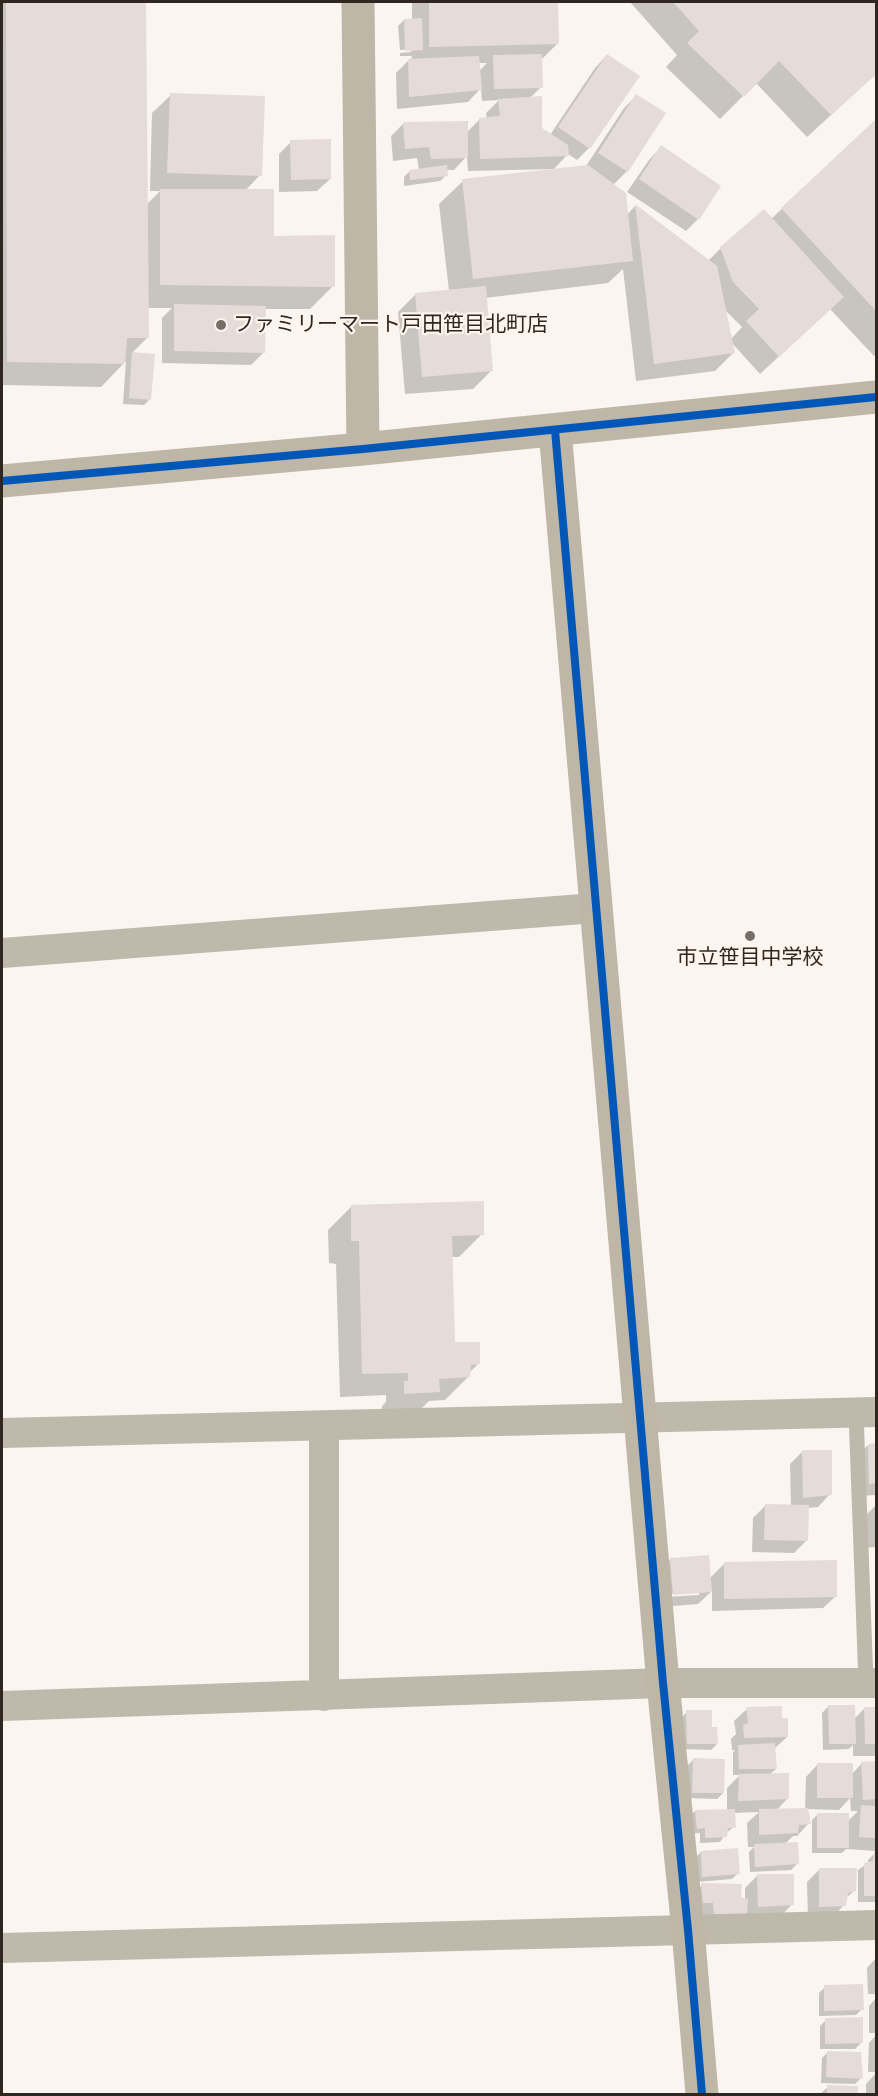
<!DOCTYPE html>
<html>
<head>
<meta charset="utf-8">
<style>
	body { margin:0 }
	#map { position:relative; width:878px; height:2096px; overflow:hidden; background:#faf5f0; font-family:Bitter,serif }
	canvas { display:block }
	.frame { position:absolute; inset:0; border:3px solid #2f2620; pointer-events:none }
</style>
</head>
<body>
<div id="map">
<canvas width="878" height="2096"></canvas>
<div class="frame"></div>
</div>
<script>
const ctx = document.querySelector('canvas').getContext('2d');
ctx.lineJoin = 'round';
function paint(path, color) {
  ctx.fillStyle = color;
  ctx.fill(path, 'evenodd');
}
function shape(rows) {
  const path = new Path2D();
  for (const r of rows) {
    path.moveTo(r[0], r[1]);
    for (let i = 2; i < r.length; i += 2) path.lineTo(r[i], r[i + 1]);
  }
  return path;
}
function stroke(path, color, width, dash) {
  ctx.strokeStyle = color;
  ctx.lineWidth = width;
  ctx.lineCap = dash ? 'butt' : 'round';
  ctx.setLineDash(dash || []);
  ctx.stroke(path);
}
function drawText(font, color, halo, rows, align = 'center') {
  ctx.font = font + ' Bitter,"Noto Sans JP",serif';
  ctx.lineWidth = 4.5;
  ctx.setLineDash([]);
  ctx.textBaseline = 'middle';
  ctx.strokeStyle = halo;
  ctx.fillStyle = color;
  for (const [text, x, y, turn = 0] of rows) {
    ctx.save();
    ctx.translate(x, y);
    ctx.rotate((+turn || 0) * Math.PI / 180);
    ctx.textAlign = isNaN(turn) ? turn : align;
    if (halo) ctx.strokeText(text, 0, 0);
    ctx.fillText(text, 0, 0);
    ctx.restore();
  }
}
paint(shape([
	[2,2,144,2,146,205,160,191,150,191,152,113,171,95,260,175,245,191,273,237,333,286,310,309,265,309,264,352,251,365,162,363,162,318,172,308,147,308,147,338,132,353,150,399,144,405,123,404,126,361,101,387,2,385],
	[412,2,556,2,557,44,541,60,541,87,530,98,541,129,550,135,595,68,607,55,589,148,577,160,568,154,554,169,468,171,467,156,454,170,446,170,446,175,440,181,404,186,404,177,410,171,419,170,417,158,393,161,391,136,403,124,466,133,480,119,487,119,486,113,499,100,482,101,481,88,468,102,397,109,396,73,409,60,411,60,412,56,400,56,400,53,411,52,411,49,400,50,398,26,404,20,412,20],
	[478,63,487,63,479,71],
	[630,2,876,2,876,74,807,137,756,83,720,119,666,67,677,55],
	[636,96,627,171,613,185,627,215,635,206,708,261,721,248,771,219,876,121,876,355,874,356,830,309,760,374,732,343,733,353,715,371,636,381,623,269,608,283,485,298,492,370,473,389,405,394,398,312,416,294,449,291,439,204,463,181,586,166,624,108],
	[725,310,742,327,731,339],
	[291,142,330,179,317,191,279,192,279,154],
	[661,147,698,219,686,231,627,192,649,160],
	[351,1207,482,1234,459,1257,451,1257,454,1344,479,1363,469,1373,469,1376,445,1400,429,1401,415,1415,382,1417,382,1406,386,1402,386,1395,340,1397,336,1264,329,1263,328,1230],
	[868,1445,876,1445,876,1495,857,1496,856,1458],
	[802,1452,830,1494,818,1507,808,1508,807,1540,794,1553,752,1552,753,1518,765,1506,791,1506,790,1464],
	[874,1507,876,1507,876,1547,863,1548,862,1519],
	[671,1559,709,1579,725,1563,836,1596,823,1608,712,1611,712,1591,698,1604,661,1607,658,1572],
	[699,1592,699,1595,665,1597,665,1594],
	[828,1707,854,1719,865,1708,876,1708,876,1756,853,1756,853,1745,849,1749,823,1750,822,1713],
	[747,1709,780,1720,787,1737,774,1749,776,1769,769,1775,787,1799,776,1811,805,1810,806,1777,818,1764,852,1774,862,1763,876,1762,876,1851,846,1849,842,1853,812,1853,812,1820,818,1814,848,1821,858,1811,851,1811,850,1798,839,1810,807,1809,809,1823,797,1836,793,1836,785,1844,797,1864,791,1870,750,1872,749,1852,754,1847,748,1847,747,1823,759,1812,733,1813,734,1827,726,1833,720,1842,700,1843,700,1833,691,1834,689,1817,695,1811,727,1810,727,1788,740,1775,733,1775,733,1752,735,1750,732,1750,731,1739,736,1734,734,1721],
	[687,1712,711,1729,717,1744,711,1750,681,1749,681,1718],
	[693,1760,723,1793,717,1799,687,1798,687,1766],
	[701,1852,738,1873,732,1879,697,1882,695,1858],
	[874,1854,876,1854,876,1902,858,1902,858,1870,868,1863,868,1860],
	[820,1869,854,1891,845,1899,844,1905,832,1918,808,1919,807,1882],
	[757,1876,792,1904,780,1917,702,1926,690,1897,702,1885,745,1900,745,1888],
	[876,1958,876,1994,868,1994,867,1968],
	[825,1987,862,2009,856,2015,819,2016,819,1993],
	[876,1998,876,2033,869,2033,869,2006],
	[826,2020,861,2043,855,2049,820,2049,820,2026],
	[876,2035,876,2072,868,2072,869,2043],
	[828,2052,861,2078,855,2084,821,2083,822,2058],
	[876,2073,876,2094,866,2094,866,2084],
	[828,2087,856,2088,856,2094,820,2094]
]), '#0003');
paint(shape([
	[6,2,146,2,149,338,127,338,125,364,7,362],
	[429,2,558,2,559,44,429,47],
	[673,2,876,2,876,74,831,115,779,61,744,97,687,43,699,31],
	[422,18,423,50,405,51,404,19],
	[542,54,543,88,494,89,493,55],
	[607,54,640,76,590,149,558,127],
	[479,56,482,90,409,97,408,59],
	[170,93,265,96,262,176,167,173],
	[636,94,666,113,628,172,598,153],
	[542,96,542,128,568,145,569,156,480,159,479,118,500,116,498,99],
	[876,119,876,311,781,208],
	[468,121,468,158,431,159,429,147,405,149,403,122],
	[331,139,331,179,291,180,290,140],
	[661,145,721,186,699,220,639,179],
	[447,165,448,176,410,180,409,170],
	[588,165,626,193,633,261,473,279,462,179],
	[160,189,274,189,274,236,335,235,335,287,160,285],
	[635,204,717,266,735,353,654,364],
	[764,209,844,297,779,357,746,321,759,309,733,282,720,247],
	[486,286,493,371,422,377,415,293],
	[174,304,266,306,265,353,174,351],
	[132,352,155,354,151,400,129,398],
	[484,1201,484,1235,452,1236,455,1342,480,1342,480,1364,471,1365,470,1377,439,1379,440,1392,404,1394,404,1381,408,1381,408,1373,362,1374,359,1241,351,1241,351,1205],
	[876,1443,876,1483,869,1484,868,1444],
	[802,1450,832,1450,832,1495,803,1498],
	[765,1504,809,1505,808,1541,764,1540],
	[709,1555,712,1592,673,1595,670,1558],
	[837,1560,837,1597,724,1599,724,1562],
	[828,1705,855,1705,856,1744,829,1744],
	[782,1706,782,1718,788,1718,788,1737,744,1738,743,1725,748,1723,746,1707],
	[864,1707,876,1707,876,1744,865,1744],
	[686,1710,712,1710,712,1727,717,1727,718,1744,687,1744],
	[775,1743,777,1769,739,1769,738,1745],
	[693,1758,725,1759,724,1793,692,1793],
	[876,1761,876,1799,863,1800,861,1762],
	[817,1763,853,1763,853,1798,817,1798],
	[789,1773,789,1799,738,1801,739,1774],
	[861,1805,876,1806,876,1838,859,1837],
	[808,1808,811,1824,799,1825,798,1833,759,1835,759,1809],
	[735,1809,736,1828,728,1828,727,1837,705,1838,705,1828,697,1829,695,1810],
	[817,1813,849,1813,849,1848,817,1848],
	[798,1842,799,1864,755,1867,754,1844],
	[738,1848,740,1874,702,1877,701,1851],
	[874,1852,876,1852,876,1896,864,1896,864,1863,873,1861],
	[819,1868,857,1868,856,1891,848,1893,846,1906,819,1907],
	[757,1874,794,1874,794,1905,758,1907],
	[701,1883,742,1884,741,1897,748,1899,747,1914,714,1914,713,1903,703,1903],
	[863,1984,864,2010,824,2011,824,1985],
	[863,2017,863,2043,825,2044,825,2018],
	[827,2051,861,2052,863,2079,826,2077],
	[827,2085,858,2086,858,2094,827,2094]
]), '#e5dcd9');
stroke(shape([
	[856,1413,866,1683]
]), '#beb9aa', 15);
stroke(shape([
	[2,953,596,908],
	[2,1433,876,1412],
	[324,1696,324,1426],
	[2,1706,663,1683,876,1683],
	[2,1948,876,1925]
]), '#beb9aa', 30);
stroke(shape([
	[358,2,363,449],
	[555,430,663,1683,688,1930,702,2094],
	[2,481,363,449,876,397]
]), '#beb6a6', 33);
stroke(shape([
	[555,430,663,1683,688,1930,702,2094],
	[2,481,363,449,876,397]
]), '#0057b8', 8);
for (const [x, y, r, color] of [
	[221,325,6,"#766e69"],
	[750,936,6,"#766e69"]
]) {
  const dot = new Path2D();
  dot.arc(x, y, r, 0, 2 * Math.PI);
  ctx.fillStyle = color;
  ctx.fill(dot);
  stroke(dot, '#fdf4ed', 2);
}
drawText('21px', '#2f2620', '#fdf4ed', [
	["ファミリーマート戸田笹目北町店",233,325],
	["市立笹目中学校",750,958,"center"]
], 'left');
</script>
</body>
</html>
